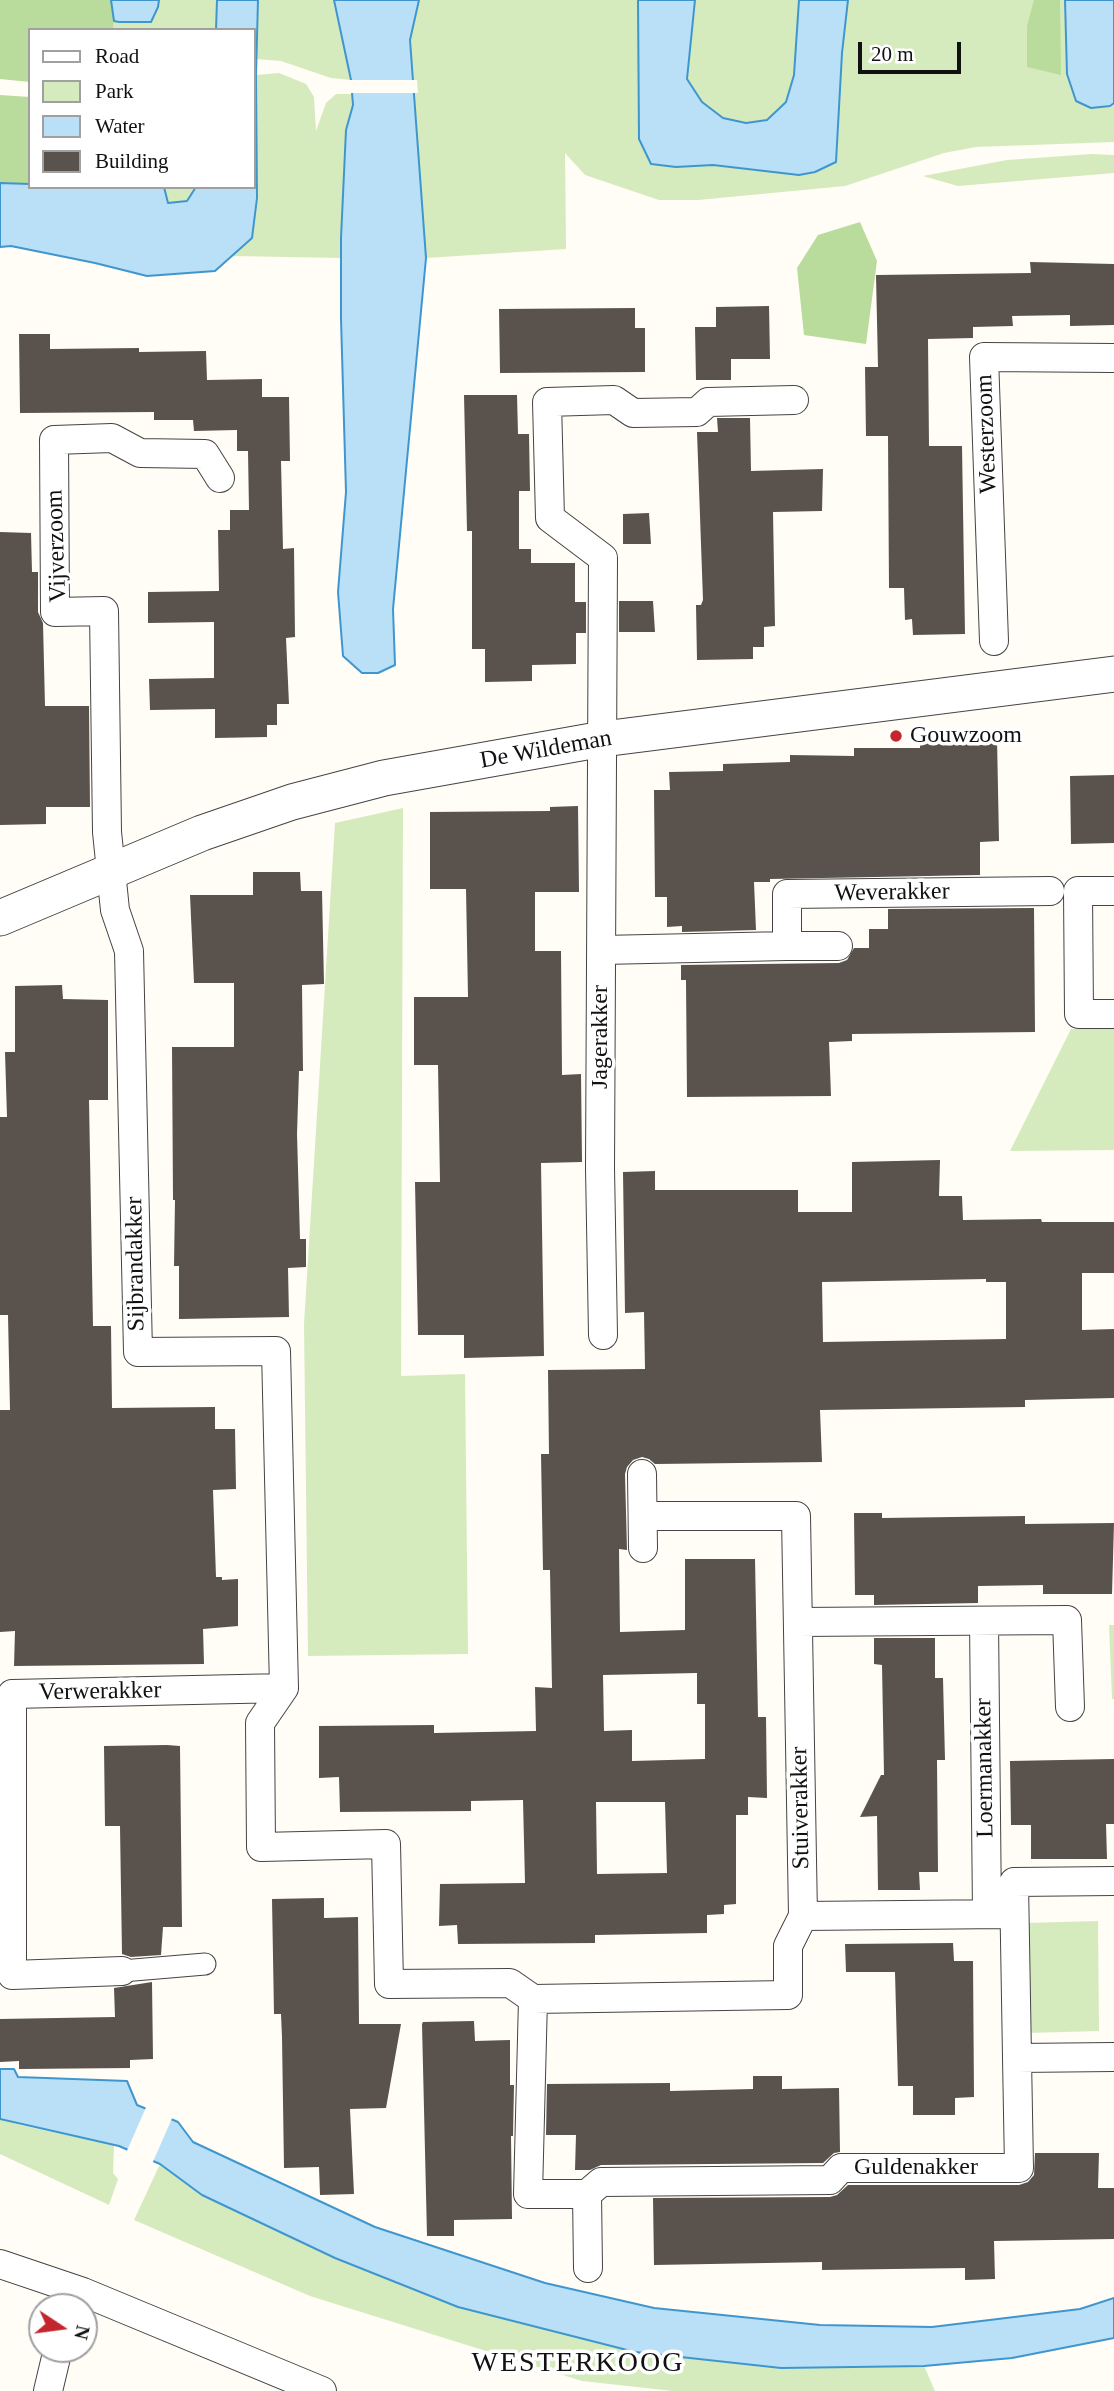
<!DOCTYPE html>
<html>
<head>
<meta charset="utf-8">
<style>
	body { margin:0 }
	#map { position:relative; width:1114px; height:2391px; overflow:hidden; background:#fffdf5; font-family:Georgia,serif }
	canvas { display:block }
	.legend { position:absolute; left:28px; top:28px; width:228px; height:161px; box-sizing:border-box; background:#fff; border:2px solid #a0a0a0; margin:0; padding:9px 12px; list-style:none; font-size:21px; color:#111 }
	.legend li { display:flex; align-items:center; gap:14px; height:35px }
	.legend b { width:35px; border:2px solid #a0a0a0 }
	.north { position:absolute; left:28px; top:2293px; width:70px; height:70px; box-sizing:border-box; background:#fff; border:2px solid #a0a0a0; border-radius:50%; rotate:103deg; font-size:19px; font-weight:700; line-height:28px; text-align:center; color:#111 }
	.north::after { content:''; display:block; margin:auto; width:24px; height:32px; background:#c4262e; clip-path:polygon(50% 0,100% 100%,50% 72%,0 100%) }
	.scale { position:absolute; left:858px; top:42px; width:103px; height:32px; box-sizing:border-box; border:4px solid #111; border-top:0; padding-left:9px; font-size:21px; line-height:24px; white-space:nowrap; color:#111; -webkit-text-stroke:5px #fff; paint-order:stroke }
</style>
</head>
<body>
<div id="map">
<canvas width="1114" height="2391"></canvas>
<ul class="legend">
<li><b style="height:9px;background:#fff"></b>Road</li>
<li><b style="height:19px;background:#d5ebbd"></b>Park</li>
<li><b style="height:19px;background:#b9e0f7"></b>Water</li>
<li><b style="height:19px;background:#5a524d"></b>Building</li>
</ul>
<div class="north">N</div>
<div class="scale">20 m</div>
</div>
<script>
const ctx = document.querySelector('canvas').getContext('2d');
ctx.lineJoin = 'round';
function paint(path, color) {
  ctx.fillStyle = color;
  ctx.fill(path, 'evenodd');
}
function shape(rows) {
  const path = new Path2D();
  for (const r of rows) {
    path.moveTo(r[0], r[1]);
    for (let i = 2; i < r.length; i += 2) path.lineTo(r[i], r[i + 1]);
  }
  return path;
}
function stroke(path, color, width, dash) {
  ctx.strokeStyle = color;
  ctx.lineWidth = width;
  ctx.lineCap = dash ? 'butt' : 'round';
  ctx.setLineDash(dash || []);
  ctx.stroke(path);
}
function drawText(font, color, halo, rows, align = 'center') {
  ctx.font = font + ' Georgia,serif';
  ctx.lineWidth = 7;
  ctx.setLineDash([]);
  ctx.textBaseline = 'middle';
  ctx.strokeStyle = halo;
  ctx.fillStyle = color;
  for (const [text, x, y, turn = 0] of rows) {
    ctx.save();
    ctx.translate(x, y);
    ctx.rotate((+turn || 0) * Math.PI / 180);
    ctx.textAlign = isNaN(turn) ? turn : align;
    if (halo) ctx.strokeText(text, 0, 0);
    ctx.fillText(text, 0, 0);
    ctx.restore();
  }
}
paint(shape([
	[159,0,217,0,216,30,113,30,114,21,119,22,158,7],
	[258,0,334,0,351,80,331,78,281,61,256,59],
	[419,0,638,0,639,139,676,167,713,165,758,171,836,162,842,53,848,0,1065,0,1067,74,1110,106,1114,103,1114,142,976,147,944,153,845,186,698,200,659,200,585,175,565,153,566,249,426,258,410,40],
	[695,0,799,0,794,75,786,103,767,120,746,123,723,118,701,102,687,78],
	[279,73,306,84,314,97,316,131,326,103,336,94,352,94,353,105,346,131,341,258,232,256,252,238,257,198,256,75],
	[1092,154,1114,155,1114,173,958,186,923,176,1007,160],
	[165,187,196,187,187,201,168,203],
	[403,808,401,1376,465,1374,468,1654,308,1656,304,1324,335,823],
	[1071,1029,1114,1029,1114,1150,1010,1151],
	[1109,1625,1114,1625,1114,1699,1112,1699],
	[1098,1921,1099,2031,1027,2033,1026,1923],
	[0,2119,20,2125,114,2145,113,2173,118,2179,109,2205,0,2154],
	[160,2164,202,2195,335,2258,458,2307,635,2352,781,2368,924,2366,935,2391,673,2391,582,2381,310,2296,134,2220]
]), '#d5ebbd');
paint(shape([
	[0,0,111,0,114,21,113,30,30,30,30,82,0,79],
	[1034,0,1060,0,1061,75,1027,67,1027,26],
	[0,95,30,97,30,184,0,183],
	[860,222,877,261,866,344,804,335,797,268,818,235]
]), '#b9dc9c');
const water = shape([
	[111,0,159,0,158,7,151,22,119,22,114,21,111,0],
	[217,0,258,0,256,75,257,198,252,238,215,271,147,276,95,263,11,246,0,247,0,183,30,184,30,187,164,187,168,203,187,201,196,187,254,187,254,30,216,30,217,0],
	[334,0,419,0,410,40,426,258,393,609,395,665,378,673,362,673,343,656,338,592,346,492,341,319,341,238,346,130,353,105,351,80,334,0],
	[638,0,695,0,687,79,702,102,723,118,746,123,767,120,786,102,794,75,799,0,848,0,842,53,836,162,815,172,799,175,713,165,676,167,651,164,639,139,638,0],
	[1065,0,1114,0,1114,103,1110,106,1091,108,1076,101,1067,74,1065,0],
	[0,2069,14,2069,18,2077,127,2081,137,2105,178,2122,193,2142,375,2227,545,2283,654,2308,820,2325,932,2327,1080,2309,1114,2298,1114,2338,1012,2358,924,2366,781,2368,635,2352,458,2307,335,2258,202,2195,160,2164,119,2146,0,2119,0,2069]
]);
paint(water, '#b9e0f7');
stroke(water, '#3f96cf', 2);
paint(shape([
	[348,80,417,80,418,93,349,93],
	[147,2105,173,2116,152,2164,126,2153]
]), '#fffdf5');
paint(shape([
	[1030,262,1114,264,1114,325,1070,326,1070,315,1012,316,1013,326,973,327,973,338,928,339,929,446,962,446,965,634,913,635,912,619,905,620,904,588,889,588,888,436,866,436,865,367,878,367,876,275,1031,273],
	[769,306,770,359,731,359,731,380,696,380,695,327,716,327,716,307],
	[635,308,635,328,645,328,645,372,500,373,499,309],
	[19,334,50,334,50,349,139,348,139,352,206,351,207,380,262,379,262,397,289,397,290,461,281,461,283,549,294,548,295,637,286,638,289,704,277,704,277,725,267,725,267,737,215,738,215,709,150,710,149,679,214,678,214,622,148,623,148,592,219,591,218,530,230,530,230,510,249,510,248,451,237,451,237,430,194,431,193,420,154,420,154,412,20,413],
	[464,395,517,395,518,434,529,434,530,491,519,491,519,549,531,549,531,563,575,563,575,602,586,602,586,633,576,633,576,664,532,665,532,681,485,682,485,649,472,649,472,531,467,531],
	[717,418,750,418,751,471,823,469,822,511,773,512,775,626,764,627,764,647,753,647,753,659,697,660,696,605,701,605,703,600,697,432,718,432],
	[649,513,651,544,623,544,623,514],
	[0,532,31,533,32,572,38,572,38,612,43,623,45,706,89,706,90,807,46,807,46,824,0,825],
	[619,601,653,601,655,632,619,632],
	[997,738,999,841,980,842,980,875,770,879,770,882,754,882,756,930,682,932,682,926,667,927,667,897,655,897,654,790,670,790,669,772,723,771,723,764,790,762,790,755,854,756,854,748,920,748,920,740],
	[1114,775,1114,843,1071,844,1070,776],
	[578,806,579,892,535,892,535,951,561,951,562,1075,581,1074,582,1162,541,1163,544,1356,464,1358,464,1335,418,1335,415,1182,440,1182,438,1065,414,1065,414,997,468,997,466,889,430,889,430,812,550,811,550,807],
	[253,872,300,872,301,891,322,891,324,984,302,985,303,1071,299,1071,297,1134,300,1239,306,1239,306,1267,288,1268,289,1317,179,1319,179,1266,174,1266,175,1200,173,1200,172,1047,234,1047,234,983,194,983,190,895,253,895],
	[1034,908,1035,1032,852,1034,852,1041,829,1042,831,1096,687,1097,686,980,681,980,681,965,839,963,847,960,854,948,869,948,869,929,888,929,888,909],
	[62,985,63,999,108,1000,108,1100,89,1100,93,1326,111,1326,112,1408,215,1407,215,1429,235,1429,236,1489,213,1490,216,1577,222,1577,222,1580,238,1579,238,1626,203,1629,204,1664,14,1666,15,1631,0,1632,0,1410,10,1410,8,1315,0,1315,0,1117,7,1117,5,1052,15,1052,15,986],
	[940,1160,939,1196,962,1196,963,1220,1041,1219,1042,1222,1114,1222,1114,1273,1082,1273,1082,1330,1114,1329,1114,1398,1025,1400,1025,1407,820,1410,822,1462,655,1464,649,1459,642,1457,633,1460,627,1467,625,1474,627,1550,619,1549,620,1632,685,1630,685,1559,755,1559,758,1717,766,1717,767,1798,748,1797,748,1815,736,1815,736,1904,724,1905,724,1914,707,1915,707,1933,595,1935,595,1943,458,1944,457,1925,439,1926,440,1884,525,1883,523,1800,471,1801,471,1811,340,1812,339,1777,319,1778,319,1726,434,1725,434,1733,536,1731,535,1687,552,1688,550,1570,543,1570,541,1454,549,1454,548,1370,645,1369,644,1312,625,1313,623,1172,655,1171,655,1190,798,1190,798,1212,852,1212,852,1162],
	[986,1279,986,1282,1006,1282,1006,1339,823,1342,822,1282],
	[697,1673,697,1704,705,1704,705,1759,632,1761,632,1730,604,1731,603,1675],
	[596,1802,665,1802,667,1873,597,1874],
	[854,1513,882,1513,882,1518,1025,1516,1025,1524,1114,1523,1112,1594,1043,1594,1043,1585,978,1586,978,1603,874,1605,874,1595,855,1595],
	[874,1638,935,1638,935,1678,943,1678,945,1760,937,1760,938,1872,919,1872,920,1890,878,1890,877,1816,860,1817,881,1775,884,1775,882,1665,874,1664],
	[167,1745,180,1746,182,1927,163,1927,161,1955,131,1957,122,1954,120,1826,105,1826,104,1746],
	[1114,1759,1114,1824,1106,1824,1107,1859,1031,1859,1031,1825,1011,1825,1010,1761],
	[324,1898,324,1918,358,1917,359,2024,401,2024,386,2108,350,2109,354,2194,320,2195,319,2167,284,2168,282,2037,281,2014,274,2014,272,1899],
	[953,1943,954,1961,973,1961,974,2097,955,2098,955,2115,913,2115,913,2086,898,2086,895,1972,846,1972,845,1944],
	[152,1982,153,2059,130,2060,130,2068,19,2069,19,2061,0,2062,0,2019,115,2017,114,1988],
	[474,2021,475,2041,510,2040,510,2085,514,2085,513,2136,511,2136,512,2219,454,2220,454,2236,427,2236,422,2024,423,2022],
	[753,2076,782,2076,782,2089,839,2088,840,2152,834,2153,823,2163,601,2165,590,2170,575,2170,576,2135,546,2135,547,2084,670,2083,670,2091,753,2089],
	[1035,2153,1099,2153,1098,2188,1114,2188,1114,2239,994,2241,995,2279,965,2280,965,2268,822,2270,822,2262,654,2265,653,2198,830,2197,837,2195,848,2185,1019,2185,1028,2182,1034,2175]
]), '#5a524d');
const pedestrian = shape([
	[122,1971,205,1964]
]);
const minor = shape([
	[220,478,205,454,140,453,112,438,54,440,55,612,104,611,107,832,115,910,129,951,138,1352,276,1351,284,1688],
	[994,641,984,357,1114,358],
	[1114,891,1078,891,1079,1014,1114,1014],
	[787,946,838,946],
	[602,950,787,946,787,894,1050,891],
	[603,1335,600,1168,603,558,550,518,547,402,614,400,633,413,697,412,708,402,794,400],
	[642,1474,643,1548],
	[984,1621,987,1914],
	[798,1622,1067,1620,1070,1707],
	[284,1688,260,1723,261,1847,386,1844,389,1984,510,1983,533,1999,788,1995,788,1946,803,1916,796,1516,643,1516],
	[803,1916,1005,1914],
	[122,1971,12,1975,12,1694,284,1688],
	[533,1999,528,2194,587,2194,588,2268],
	[1017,2058,1014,1882,1114,1881],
	[587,2194,601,2182,830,2180,841,2168,1019,2168,1017,2058,1114,2057],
	[0,2264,83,2292,322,2391],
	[48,2391,58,2349]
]);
const tertiary = shape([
	[0,918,202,833,292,802,384,778,603,739,1114,674]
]);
stroke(pedestrian, '#444', 23);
stroke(minor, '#444', 30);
stroke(tertiary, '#444', 37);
stroke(pedestrian, '#fff', 21);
stroke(minor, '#fff', 28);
stroke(tertiary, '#fff', 35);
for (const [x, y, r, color] of [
	[896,736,7,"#c4262e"]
]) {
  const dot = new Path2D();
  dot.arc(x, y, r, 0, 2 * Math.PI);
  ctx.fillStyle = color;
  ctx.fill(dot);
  stroke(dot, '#fff', 2.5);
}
drawText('24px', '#111', '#fff', [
	["Westerzoom",987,434,-92],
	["Vijverzoom",57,546,-92],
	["De Wildeman",546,750,-10],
	["Weverakker",892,893,-1],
	["Jagerakker",601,1037,-90],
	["Sijbrandakker",136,1264,-91],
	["Verwerakker",100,1692,-1],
	["Loermanakker",985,1768,-91],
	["Stuiverakker",801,1808,-91],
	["Guldenakker",916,2168]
]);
drawText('24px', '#111', '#fff', [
	["Gouwzoom",910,736]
], 'left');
ctx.letterSpacing = '2px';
drawText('28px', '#111', '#fff', [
	["WESTERKOOG",578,2364]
]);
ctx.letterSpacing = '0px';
</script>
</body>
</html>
